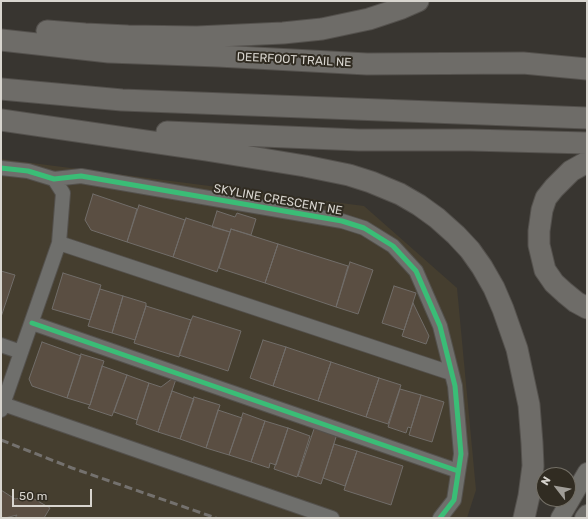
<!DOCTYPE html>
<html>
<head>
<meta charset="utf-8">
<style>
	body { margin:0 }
	#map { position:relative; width:588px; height:519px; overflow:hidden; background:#383530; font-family:Rubik,sans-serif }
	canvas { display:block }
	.frame { position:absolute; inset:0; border:2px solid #d8d5cf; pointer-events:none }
	.north { position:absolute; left:536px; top:467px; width:40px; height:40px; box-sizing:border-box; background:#312c22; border:1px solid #747067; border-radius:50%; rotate:301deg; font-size:11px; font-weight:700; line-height:16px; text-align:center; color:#d8d5cf }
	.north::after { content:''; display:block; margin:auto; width:14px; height:18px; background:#a09d97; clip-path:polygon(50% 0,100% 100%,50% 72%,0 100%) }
	.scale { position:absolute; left:12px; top:489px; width:80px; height:18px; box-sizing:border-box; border:2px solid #d8d5cf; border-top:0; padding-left:5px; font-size:12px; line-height:14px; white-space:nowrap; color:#d8d5cf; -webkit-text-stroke:3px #312c22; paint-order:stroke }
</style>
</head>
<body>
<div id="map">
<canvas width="588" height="519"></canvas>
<div class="frame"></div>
<div class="north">N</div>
<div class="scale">50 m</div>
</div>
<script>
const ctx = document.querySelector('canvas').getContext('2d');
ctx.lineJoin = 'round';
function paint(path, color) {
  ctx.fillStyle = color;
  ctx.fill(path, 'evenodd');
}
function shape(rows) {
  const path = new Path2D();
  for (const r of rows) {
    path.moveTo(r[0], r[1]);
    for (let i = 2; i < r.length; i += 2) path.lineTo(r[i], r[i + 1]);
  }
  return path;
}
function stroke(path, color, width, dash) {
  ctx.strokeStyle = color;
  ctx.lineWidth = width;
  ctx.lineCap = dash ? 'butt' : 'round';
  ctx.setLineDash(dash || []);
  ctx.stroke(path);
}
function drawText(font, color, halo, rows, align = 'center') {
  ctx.font = font + ' Rubik,sans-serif';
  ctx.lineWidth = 4;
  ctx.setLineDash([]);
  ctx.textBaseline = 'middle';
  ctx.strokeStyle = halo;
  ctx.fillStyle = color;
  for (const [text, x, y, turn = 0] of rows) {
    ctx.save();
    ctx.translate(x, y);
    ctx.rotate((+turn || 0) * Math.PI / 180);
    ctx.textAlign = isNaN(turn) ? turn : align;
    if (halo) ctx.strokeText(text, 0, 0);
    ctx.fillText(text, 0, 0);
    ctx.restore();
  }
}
paint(shape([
	[1,159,364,206,457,288,476,490,467,518,1,518]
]), '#453e2f');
const building = shape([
	[93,194,137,209,127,242,91,230,85,220,93,194],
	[139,205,185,220,173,257,127,242,139,205],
	[217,211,235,217,237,213,256,219,251,235,231,229,230,232,212,227,217,211],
	[186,218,230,232,217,272,173,257,186,218],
	[231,229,278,244,265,283,219,268,231,229],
	[278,244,348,266,336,307,265,283,278,244],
	[350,262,373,270,358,314,336,307,350,262],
	[1,271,15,275,1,317,1,271],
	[63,273,101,285,90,320,52,309,63,273],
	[394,286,416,293,404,330,382,323,394,286],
	[100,289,123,296,112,333,88,326,100,289],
	[123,296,146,303,146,306,135,340,112,333,123,296],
	[413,303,429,336,426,344,402,336,413,303],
	[146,306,191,320,179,357,134,343,146,306],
	[193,316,241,331,228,371,179,355,191,320,193,316],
	[263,340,286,347,273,386,250,378,263,340],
	[42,342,81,356,67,398,32,386,29,379,42,342],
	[286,347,331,362,318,401,273,386,286,347],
	[81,354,104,361,90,405,67,398,81,354],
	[331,362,379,378,366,417,318,401,331,362],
	[102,366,127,375,112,416,88,408,90,405,102,366],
	[127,375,149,383,137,420,114,412,127,375],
	[173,378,176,379,158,432,136,424,149,383,161,387,173,378],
	[379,378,401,385,388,424,366,417,379,378],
	[400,389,421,395,411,428,408,427,406,433,388,427,400,389],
	[172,391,194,399,180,439,158,432,172,391],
	[421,395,444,402,432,442,409,435,421,395],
	[194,397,220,405,206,448,180,439,194,397],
	[218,410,242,418,229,455,206,448,218,410],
	[243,413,265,421,251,462,229,455,243,413],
	[265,421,288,428,276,465,270,463,269,468,251,462,265,421],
	[315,426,337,434,321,484,298,476,315,426],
	[288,428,310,436,297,477,274,469,288,428],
	[334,444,357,451,345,486,323,478,334,444],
	[357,451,403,466,391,505,344,490,357,451],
	[1,490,15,499,29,496,50,508,44,518,15,518,17,515,5,518,1,518,1,490]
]);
paint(building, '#5a4e42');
stroke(building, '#716d69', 1);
const minor = shape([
	[1,168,28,171,54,179,81,176,342,221,364,228,393,246,416,271,440,326,455,386,461,454,454,500,440,518],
	[59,243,451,373],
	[32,323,458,471],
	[1,345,21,352],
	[3,404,332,518],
	[1,410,59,243,63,193,54,179]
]);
const major = shape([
	[560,518,587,472],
	[584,518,587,514]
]);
const highway = shape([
	[47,31,85,34,128,36,197,37,283,33,322,29,369,19,402,8,418,1],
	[1,40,109,52,218,56,367,64,523,63,587,69],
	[1,89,122,100,587,118],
	[1,120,207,150,305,166,349,175,371,182,400,194,419,205,437,218,456,235,470,250,482,267,494,288,503,309,517,349,529,405,532,443,533,466,529,496,524,518],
	[167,132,359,140,470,140,587,143],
	[587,162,571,171,554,188,546,198,542,210,539,231,539,245,545,270,554,283,565,293,576,302,587,308]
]);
stroke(minor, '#54514d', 16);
stroke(major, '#54514d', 20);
stroke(highway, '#54514d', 23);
stroke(minor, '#6f6f6c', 14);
stroke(major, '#71706c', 18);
stroke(highway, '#6e6c68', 21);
stroke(shape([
	[1,440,72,468,216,518]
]), '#74716e', 3, [8, 4]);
stroke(shape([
	[1,168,28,171,54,179,81,176,342,221,364,228,393,246,416,271,440,326,455,386,461,454,454,500,440,518],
	[32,323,458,471]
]), '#3abd76', 5);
drawText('12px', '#d8d5cf', '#312c22', [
	["DEERFOOT TRAIL NE",294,60,3],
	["SKYLINE CRESCENT NE",278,200,10]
]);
</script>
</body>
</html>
